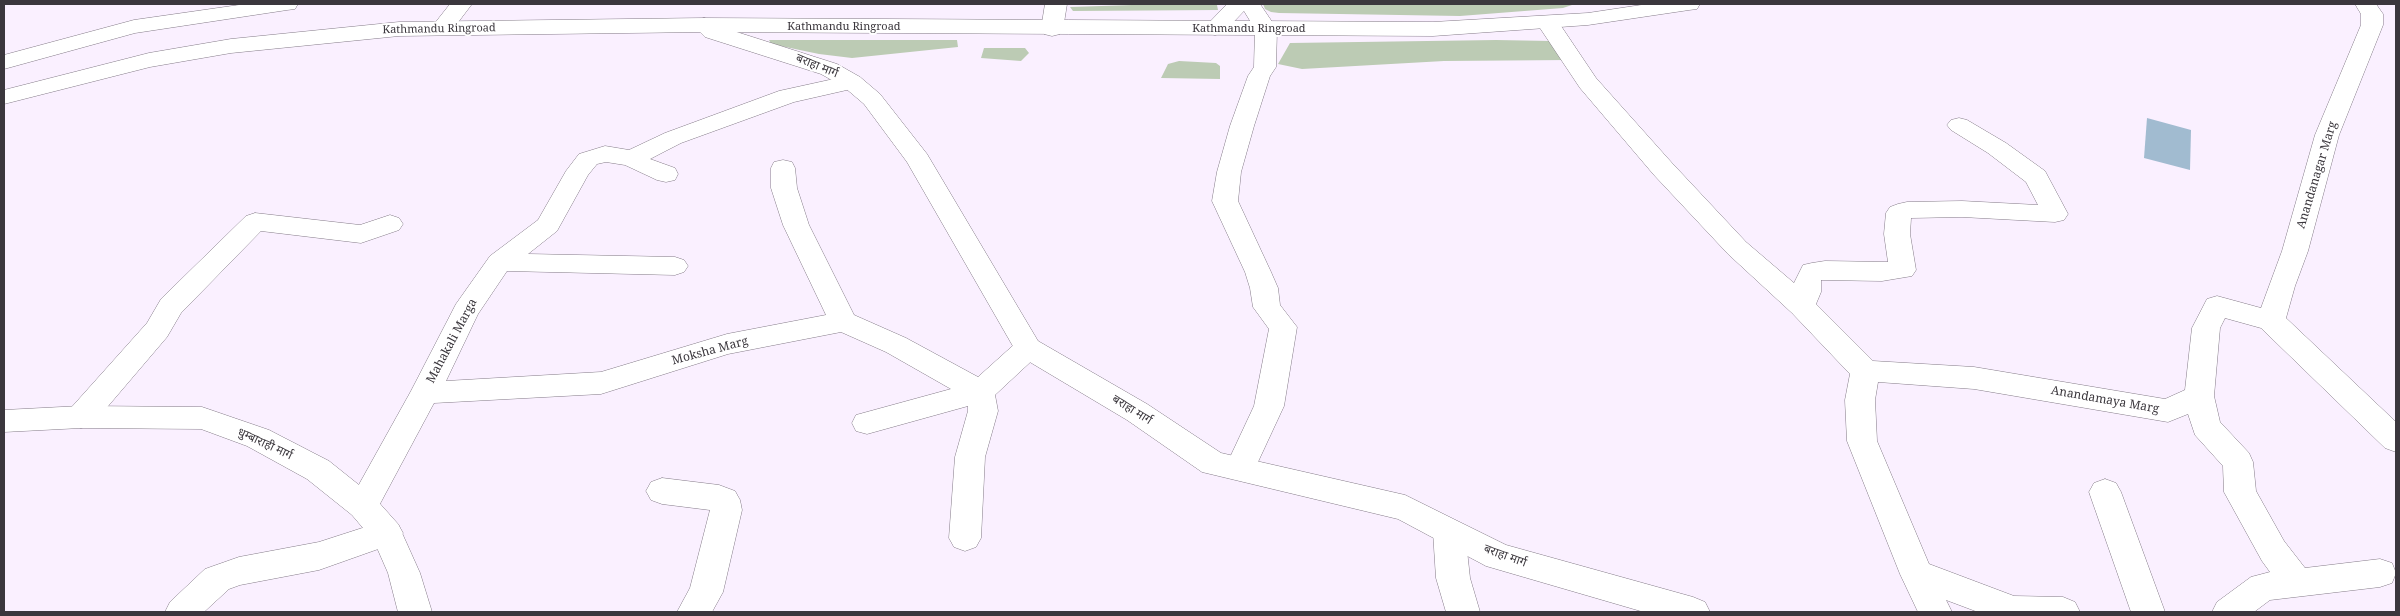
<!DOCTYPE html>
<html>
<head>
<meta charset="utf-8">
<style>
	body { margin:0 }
	#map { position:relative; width:2400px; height:616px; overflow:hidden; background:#faf0ff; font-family:"Noto Serif",serif }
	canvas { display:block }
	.frame { position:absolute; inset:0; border:5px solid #3b373d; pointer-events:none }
</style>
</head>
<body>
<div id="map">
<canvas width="2400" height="616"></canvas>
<div class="frame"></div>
</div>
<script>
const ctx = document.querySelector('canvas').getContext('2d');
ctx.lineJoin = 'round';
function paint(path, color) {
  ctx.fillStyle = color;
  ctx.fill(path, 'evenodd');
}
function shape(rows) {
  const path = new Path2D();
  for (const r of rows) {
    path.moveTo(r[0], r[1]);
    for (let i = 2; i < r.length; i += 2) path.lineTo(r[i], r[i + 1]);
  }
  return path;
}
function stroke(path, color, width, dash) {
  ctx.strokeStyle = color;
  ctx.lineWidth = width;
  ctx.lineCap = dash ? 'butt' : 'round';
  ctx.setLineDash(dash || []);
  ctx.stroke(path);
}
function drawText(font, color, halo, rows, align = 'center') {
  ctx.font = font + ' "Noto Serif","Noto Sans Devanagari",serif';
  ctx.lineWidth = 4;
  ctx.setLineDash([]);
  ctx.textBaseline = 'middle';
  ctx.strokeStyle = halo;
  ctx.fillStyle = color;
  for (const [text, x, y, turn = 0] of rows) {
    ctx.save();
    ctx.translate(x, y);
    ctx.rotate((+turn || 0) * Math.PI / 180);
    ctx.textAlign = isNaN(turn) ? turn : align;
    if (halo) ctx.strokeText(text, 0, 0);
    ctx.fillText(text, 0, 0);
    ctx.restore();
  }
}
paint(shape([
	[1163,4,1213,4,1217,5,1218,10,1073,11,1070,7],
	[1263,4,1571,4,1572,5,1563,8,1460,16,1279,13,1271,12,1265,9],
	[769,40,957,40,958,47,852,58,819,54,771,44],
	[1496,40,1551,41,1569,60,1444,61,1302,69,1278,64,1290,43],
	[984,48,1025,48,1029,53,1021,61,981,58],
	[1179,61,1216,63,1220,66,1220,79,1161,78,1168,64]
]), '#bccbb4');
paint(shape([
	[2147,118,2191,130,2190,170,2144,158]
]), '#a1bbd0');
const minor = shape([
	[246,4,298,4,295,9,287,10,135,33,4,69,4,55,134,20,246,4],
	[450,4,472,4,450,33,442,35,434,33,431,28,450,4],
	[1045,4,1067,4,1063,29,1060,34,1052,36,1044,34,1041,29,1045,4],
	[1227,4,1260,4,1277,29,1276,67,1270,76,1254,126,1241,172,1238,201,1271,272,1278,288,1280,305,1297,327,1284,406,1251,477,1240,480,1229,477,1225,468,1254,406,1269,329,1253,307,1250,288,1245,272,1212,201,1217,172,1230,126,1248,76,1254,67,1255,29,1244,11,1223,33,1215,35,1207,33,1204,28,1227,4],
	[2355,4,2376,4,2383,14,2383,25,2339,135,2308,251,2295,286,2286,318,2396,422,2396,452,2385,448,2261,328,2225,318,2220,328,2214,396,2220,422,2249,453,2253,462,2256,491,2284,541,2305,568,2380,559,2392,563,2396,573,2392,583,2380,587,2270,600,2254,612,2212,612,2217,602,2251,577,2270,572,2262,561,2224,492,2223,466,2195,435,2188,414,2168,422,1974,389,1878,382,1875,400,1877,441,1929,564,2014,596,2063,597,2075,602,2080,612,1978,612,1946,600,1952,612,1918,612,1900,574,1847,441,1845,400,1850,374,1792,313,1728,254,1654,175,1580,88,1536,22,1539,17,1547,16,1555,17,1596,78,1672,163,1746,242,1794,283,1803,265,1812,263,1825,261,1888,262,1884,234,1886,213,1890,207,1898,204,1907,202,1962,201,2038,205,2026,182,1988,153,1951,130,1947,125,1951,120,1959,118,1967,120,2006,143,2045,171,2068,214,2064,220,2055,222,1962,217,1911,218,1910,234,1916,270,1912,276,1882,281,1821,280,1821,292,1816,304,1873,361,1974,367,2165,399,2185,390,2192,328,2207,299,2217,296,2261,308,2282,251,2315,135,2361,25,2361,14,2355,4],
	[852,75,860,77,863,82,860,87,794,102,681,143,650,159,675,168,678,174,675,180,666,182,657,180,625,165,606,162,597,164,588,175,557,231,528,254,675,257,684,260,688,266,684,272,675,275,507,271,478,314,446,381,601,372,727,334,826,315,783,225,771,188,771,168,774,162,783,160,792,162,795,168,797,188,809,225,854,315,906,338,978,377,1018,341,1028,338,1038,341,1042,348,1038,355,995,395,998,411,985,457,981,538,976,547,965,551,954,547,949,538,955,457,968,411,968,406,867,434,856,431,852,423,856,415,951,389,886,352,841,332,728,354,601,394,434,403,374,515,363,519,352,515,347,506,411,391,456,304,490,256,538,220,566,171,579,154,605,146,629,150,665,133,779,91,852,75],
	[255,213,360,225,390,215,399,218,403,224,399,230,361,243,261,231,181,313,167,337,92,425,81,428,70,425,66,417,70,409,147,323,161,299,246,216,255,213],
	[662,478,719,485,735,491,740,500,742,510,723,592,712,612,677,612,690,588,710,510,662,504,651,500,646,491,651,482,662,478],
	[2105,479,2116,483,2121,492,2165,612,2131,612,2089,492,2094,483,2105,479],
	[1449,519,1460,523,1465,532,1470,578,1480,612,1446,612,1436,578,1433,532,1438,523,1449,519],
	[387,520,398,524,403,533,398,542,319,570,240,585,229,589,204,612,165,612,170,602,205,569,239,557,319,542,387,520]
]);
const major = shape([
	[704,18,712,20,721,27,837,64,860,77,880,94,927,154,1038,341,1147,404,1221,453,1405,495,1506,545,1693,597,1705,602,1710,612,1644,612,1486,566,1398,519,1202,472,1127,420,1018,355,907,162,864,104,844,87,821,74,705,37,693,25,696,20,704,18],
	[81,406,202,407,269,430,329,461,374,497,398,524,420,573,432,612,398,612,388,573,374,541,352,515,307,479,247,446,201,429,81,428,4,432,4,410,81,406]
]);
const highway = shape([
	[1648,4,1700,4,1697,9,1689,10,1588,25,1433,36,704,32,399,36,231,53,150,67,4,104,4,90,149,53,231,39,399,22,704,18,1433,22,1588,13,1648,4]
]);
stroke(minor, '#847b88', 1);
stroke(major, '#847b88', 1);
stroke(highway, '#847b88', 1);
paint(minor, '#fff');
paint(major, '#fff');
paint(highway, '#fff');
drawText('11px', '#3b373d', '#fff', [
	["Kathmandu Ringroad",844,27],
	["Kathmandu Ringroad",439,29,-1],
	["Kathmandu Ringroad",1249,29]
]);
drawText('12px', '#3b373d', '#fff', [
	["बराहा मार्ग",817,66,22],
	["Anandanagar Marg",2317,175,-73],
	["Mahakali Marga",452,341,-62],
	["Moksha Marg",710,351,-15],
	["Anandamaya Marg",2105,400,10],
	["बराहा मार्ग",1132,410,32],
	["धुम्बाराही मार्ग",265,444,25],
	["बराहा मार्ग",1505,556,20]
]);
</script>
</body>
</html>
